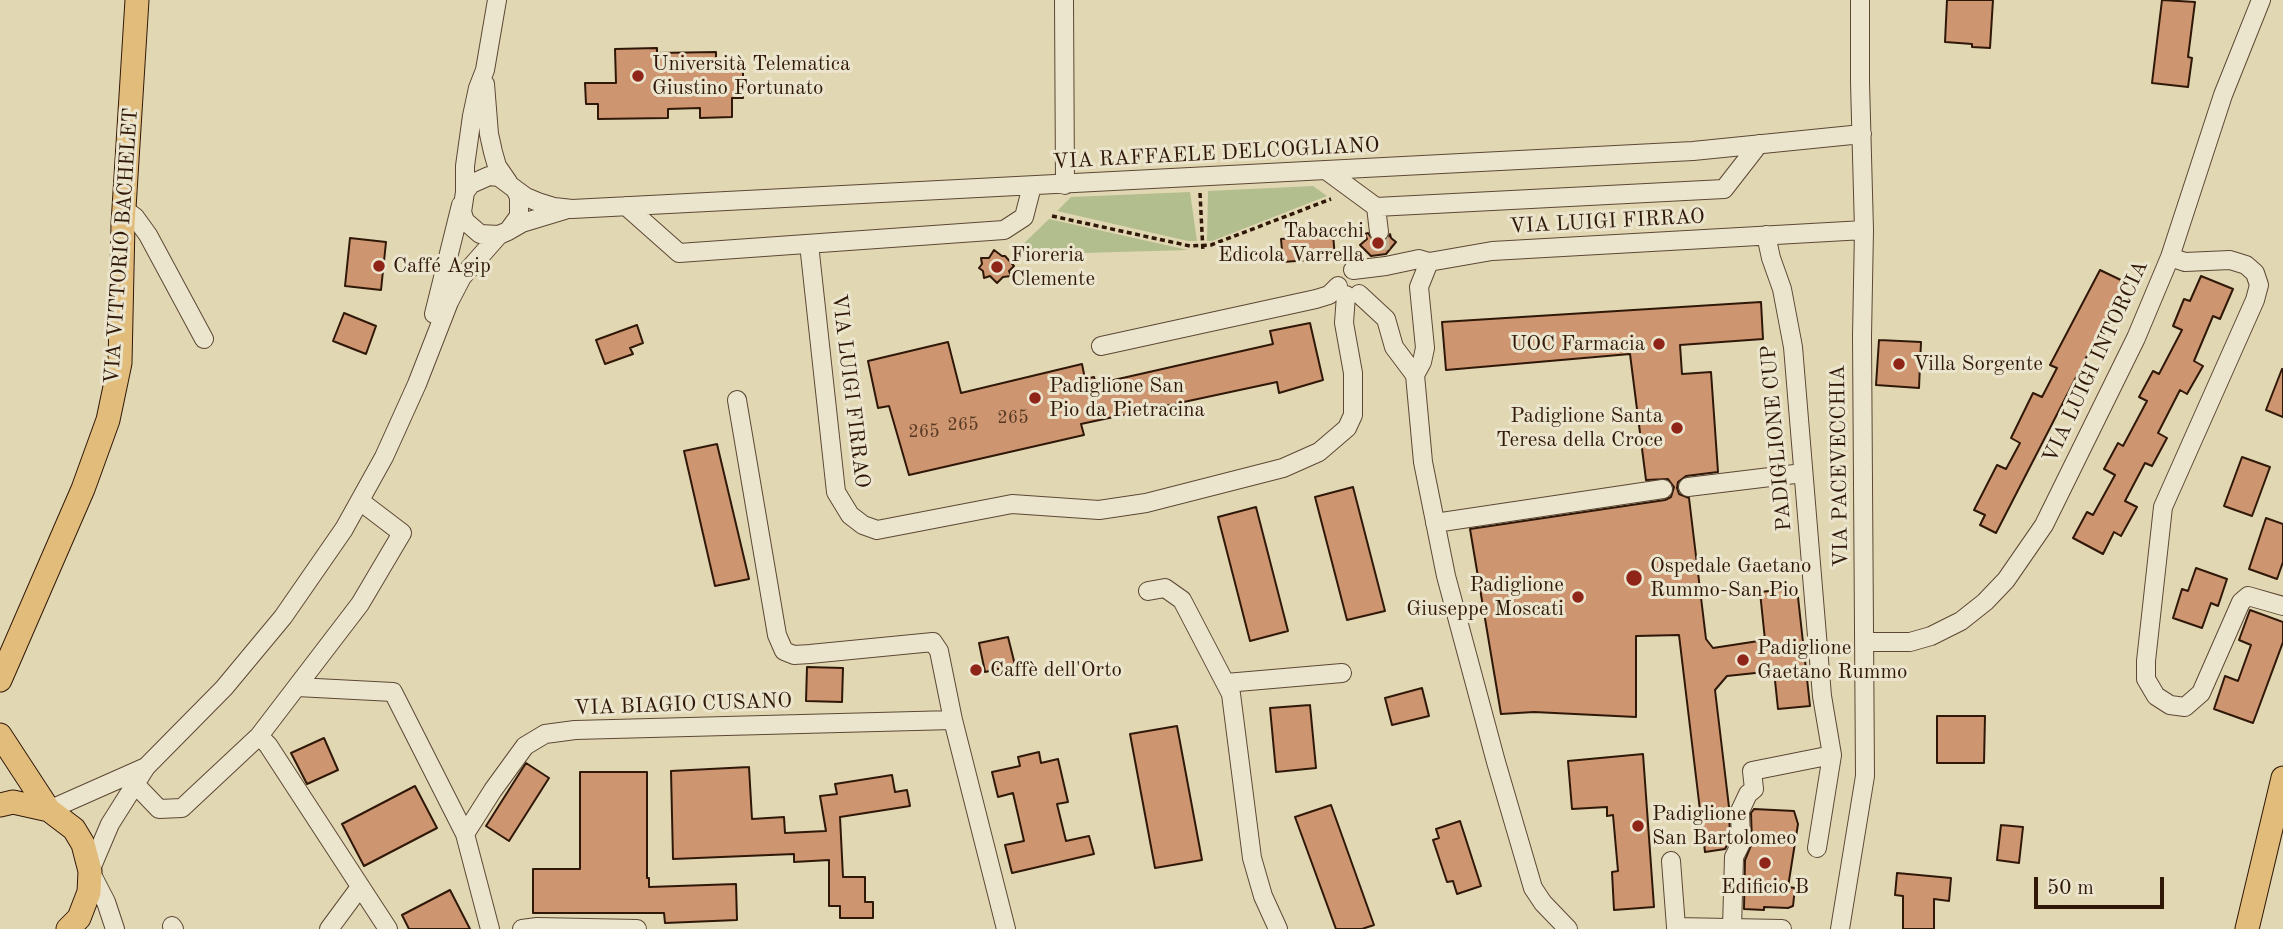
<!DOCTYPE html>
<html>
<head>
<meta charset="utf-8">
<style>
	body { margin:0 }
	#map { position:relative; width:2283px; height:929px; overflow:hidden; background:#e2d7b3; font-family:"Old Standard TT",serif }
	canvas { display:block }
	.scale { position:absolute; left:2034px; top:877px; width:130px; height:32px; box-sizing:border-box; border:4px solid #301809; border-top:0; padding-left:9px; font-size:21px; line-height:24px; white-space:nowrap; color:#301809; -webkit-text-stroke:5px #ece5ce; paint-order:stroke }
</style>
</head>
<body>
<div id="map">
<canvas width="2283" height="929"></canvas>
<div class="scale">50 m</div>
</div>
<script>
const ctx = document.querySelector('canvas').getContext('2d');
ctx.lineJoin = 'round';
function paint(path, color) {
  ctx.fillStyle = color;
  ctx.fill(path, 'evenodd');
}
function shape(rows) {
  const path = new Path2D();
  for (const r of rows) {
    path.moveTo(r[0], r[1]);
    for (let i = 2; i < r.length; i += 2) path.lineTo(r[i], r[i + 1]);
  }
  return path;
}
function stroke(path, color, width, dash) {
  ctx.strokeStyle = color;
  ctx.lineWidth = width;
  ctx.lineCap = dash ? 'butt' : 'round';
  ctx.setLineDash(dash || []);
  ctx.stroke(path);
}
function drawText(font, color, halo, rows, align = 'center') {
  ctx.font = font + ' "Old Standard TT",serif';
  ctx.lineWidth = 6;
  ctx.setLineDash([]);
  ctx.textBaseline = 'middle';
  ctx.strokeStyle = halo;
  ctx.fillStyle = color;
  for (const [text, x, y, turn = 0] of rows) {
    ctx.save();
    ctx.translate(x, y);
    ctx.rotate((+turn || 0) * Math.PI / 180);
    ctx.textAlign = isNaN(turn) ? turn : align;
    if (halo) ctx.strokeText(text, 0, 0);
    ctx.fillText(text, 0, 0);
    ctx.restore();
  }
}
paint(shape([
	[1313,186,1327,196,1212,241,1207,241,1208,191],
	[1190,192,1197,241,1188,241,1057,211,1071,197],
	[1049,219,1188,250,1012,255]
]), '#b2be8d');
const building = shape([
	[1947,0,1993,0,1990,48,1972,47,1972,44,1945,42,1947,0],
	[2162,0,2195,2,2188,57,2192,58,2188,87,2152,83,2162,0],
	[657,48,657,53,716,52,716,71,743,71,743,98,732,98,732,117,700,118,700,108,668,109,668,118,598,119,598,104,586,104,585,83,616,83,615,49,657,48],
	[1368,233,1375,243,1385,241,1390,234,1391,238,1396,242,1386,254,1371,256,1360,245,1367,239,1365,234,1368,233],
	[1333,234,1335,258,1283,262,1281,239,1333,234],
	[350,238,386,242,381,290,345,286,350,238],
	[994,250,1002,256,1005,256,1014,266,1009,271,1011,276,1003,277,997,283,990,276,984,278,983,271,979,268,982,264,981,258,989,258,994,250],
	[2100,270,2125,282,1996,533,1980,525,1985,515,1974,510,1997,465,2006,469,2020,443,2011,438,2033,393,2042,397,2057,368,2050,365,2100,270],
	[2201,276,2233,289,2220,319,2213,316,2194,361,2203,366,2187,394,2180,390,2158,433,2167,438,2152,466,2145,463,2125,501,2137,507,2121,536,2114,532,2103,554,2073,538,2087,512,2093,515,2115,475,2104,469,2118,443,2123,446,2147,401,2139,397,2153,371,2159,374,2182,330,2173,326,2184,299,2190,301,2201,276],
	[1761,302,1763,339,1680,345,1682,374,1711,372,1718,472,1686,476,1678,482,1677,488,1679,494,1689,498,1706,639,1713,648,1765,640,1760,592,1797,588,1810,706,1778,709,1774,671,1727,676,1715,690,1729,807,1730,840,1725,849,1705,852,1679,635,1636,636,1636,717,1534,712,1501,714,1470,529,1665,500,1671,497,1674,487,1668,479,1646,480,1630,354,1446,370,1442,322,1761,302],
	[344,313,376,326,366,354,333,341,344,313],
	[1310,323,1323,380,1279,393,1277,382,1081,424,1084,435,909,475,889,406,878,408,868,361,948,342,961,393,1082,364,1085,379,1094,377,1096,384,1273,344,1270,331,1310,323],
	[637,325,643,343,630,348,633,354,605,364,596,340,637,325],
	[1879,340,1921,342,1919,388,1876,385,1879,340],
	[2282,369,2283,369,2283,417,2266,410,2282,369],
	[717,444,749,579,715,586,684,451,717,444],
	[2242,457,2270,467,2252,516,2224,506,2242,457],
	[1353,487,1385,611,1347,620,1315,497,1353,487],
	[1256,507,1288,631,1250,641,1218,517,1256,507],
	[2266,518,2283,524,2283,562,2277,579,2249,569,2266,518],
	[2196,568,2227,579,2218,606,2211,603,2202,628,2173,618,2182,589,2188,591,2196,568],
	[2250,610,2283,622,2283,642,2253,723,2214,709,2225,676,2238,681,2251,645,2239,640,2250,610],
	[1008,637,1015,665,985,672,979,643,1008,637],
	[807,667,843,668,842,702,806,701,807,667],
	[1422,688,1429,716,1392,725,1385,698,1422,688],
	[1310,705,1316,768,1276,772,1270,708,1310,705],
	[1937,716,1985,716,1984,763,1937,763,1937,716],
	[1177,726,1202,860,1155,868,1130,734,1177,726],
	[324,738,338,770,307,784,291,753,324,738],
	[1039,752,1041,763,1058,759,1068,802,1057,804,1066,841,1089,836,1094,854,1012,873,1005,845,1024,841,1013,793,998,797,992,772,1020,766,1018,757,1039,752],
	[1643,754,1654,907,1614,910,1612,872,1618,871,1613,815,1607,816,1607,807,1572,809,1568,761,1643,754],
	[526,763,549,778,509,841,486,826,526,763],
	[749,767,752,819,784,817,785,833,826,831,820,796,837,794,835,784,892,775,895,792,907,790,910,806,840,817,843,877,865,877,865,902,873,902,873,918,840,918,840,906,829,906,829,860,794,862,794,854,673,859,671,771,749,767],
	[580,772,647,772,647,878,649,878,649,887,736,884,737,920,665,923,664,913,533,913,533,869,580,869,580,772],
	[415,786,437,828,364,866,342,824,415,786],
	[1331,805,1374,925,1362,929,1336,929,1295,817,1331,805],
	[1754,809,1794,811,1798,824,1788,887,1795,888,1793,906,1788,908,1764,907,1764,910,1744,909,1745,860,1752,843,1751,813,1754,809],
	[1460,821,1481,886,1457,894,1453,881,1447,882,1433,840,1439,838,1436,829,1460,821],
	[2001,825,2023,827,2019,863,1997,860,2001,825],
	[1897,873,1951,878,1949,901,1934,899,1934,929,1903,929,1903,896,1895,895,1897,873],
	[450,890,470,929,409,929,402,915,450,890]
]);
paint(building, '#cd9670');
stroke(building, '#301809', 2);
stroke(shape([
	[1379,232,1381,255]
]), '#beb191', 18, [18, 9]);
const minor = shape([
	[1064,0,1065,185],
	[485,84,489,134,493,152,497,166,508,182],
	[1327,171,1376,207,1724,189,1759,144],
	[515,189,526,197,538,202,554,207,572,209,1693,151,1862,134],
	[465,192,465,166,472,116,478,88,485,70,497,0],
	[626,206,679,253,1004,230,1024,217,1032,186],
	[1376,207,1379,232],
	[124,209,135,217,148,235,204,339],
	[508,231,519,216,519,197,515,189,499,177,489,176,471,184,465,192,462,212,465,221,480,234,499,235,508,231,522,223,565,210],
	[1766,235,1771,258,1782,289,1793,347,1822,696,1832,755,1817,848],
	[809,244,836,492,850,515,863,525,877,530,1012,504,1099,510,1146,503,1283,468,1319,452,1347,428,1353,415,1353,373,1344,323,1346,295],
	[2170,257,2185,262,2230,260,2246,265,2255,273,2259,285,2255,300,2163,507,2146,661,2146,679,2156,696,2170,705,2185,707,2201,693,2241,602,2248,596,2283,606],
	[1353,270,1386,266,1419,259,1429,262,1492,251,1864,230],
	[1359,294,1386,319,1394,347,1415,375,1422,362,1425,348,1419,287,1429,262],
	[434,314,461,205],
	[1101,346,1316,299,1329,295,1338,286],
	[1415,375,1423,462,1446,576,1496,762,1533,888,1543,903,1568,929],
	[737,400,777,635,784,651,794,655,810,654,933,642,939,651,953,720,1006,929],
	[1688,487,1803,473],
	[1435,523,1663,489],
	[1148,591,1165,588,1182,600,1231,694,1252,858,1263,896,1278,929],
	[1864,642,1910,642,1931,636,1961,621,1985,602,2006,580,2044,525,2136,338,2170,257,2223,95,2261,0],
	[1226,683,1342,673],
	[297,687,393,692,465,834,490,929],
	[259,736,268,745,388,929],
	[135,784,159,809,182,808,259,736,360,604,402,533,360,501],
	[49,810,146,767],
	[465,834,493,790,525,746,545,734,575,730,953,720],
	[1671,861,1676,927,1782,929],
	[172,926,174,929],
	[1732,928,1734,857,1741,843,1740,811,1748,794,1754,789,1752,771,1832,755],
	[115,929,106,902,90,871,110,824,146,767,224,688,283,617,344,529,384,457,417,384,449,302,462,277,499,235],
	[329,929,360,887],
	[522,929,537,927,637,929],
	[1840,929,1865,776,1862,336,1864,230,1860,82,1860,0]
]);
const major = shape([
	[0,680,83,489,108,420,120,363,123,224,137,0],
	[0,735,49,810],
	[0,805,13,802,49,810,74,829,83,844,90,871,89,892,79,918,68,929],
	[2247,929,2283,778]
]);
stroke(minor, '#5c4834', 20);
stroke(major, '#301809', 25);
stroke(shape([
	[1200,193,1203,252],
	[1052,216,1190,246,1211,245,1331,199]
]), '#301809', 3.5, [5, 3.5]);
stroke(minor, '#ece5ce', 18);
stroke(major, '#e1bc7a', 23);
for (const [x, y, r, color] of [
	[638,76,7,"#8f2418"],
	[1378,243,7,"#8f2418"],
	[379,266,7,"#8f2418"],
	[997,267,7,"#8f2418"],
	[1659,344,7,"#8f2418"],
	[1899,364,7,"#8f2418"],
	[1035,398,7,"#8f2418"],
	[1677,428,7,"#8f2418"],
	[1634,578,9,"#8f2418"],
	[1578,597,7,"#8f2418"],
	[1743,660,7,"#8f2418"],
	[976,670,7,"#8f2418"],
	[1638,826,7,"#8f2418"],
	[1765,863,7,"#8f2418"]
]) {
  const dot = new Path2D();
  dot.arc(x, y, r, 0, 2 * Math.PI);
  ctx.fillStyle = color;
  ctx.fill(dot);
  stroke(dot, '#ece5ce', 2.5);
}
drawText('18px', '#573823', null, [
	["265",1013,418],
	["265",963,425],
	["265",924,432]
]);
drawText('21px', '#301809', '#ece5ce', [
	["Università Telematica",652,64],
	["Giustino Fortunato",652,88],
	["Tabacchi",1364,231,"right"],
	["Edicola Varrella",1364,255,"right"],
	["Fioreria",1011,255],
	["Clemente",1011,279],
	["Caffé Agip",393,266],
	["UOC Farmacia",1645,344,"right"],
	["Villa Sorgente",1913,364],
	["Padiglione San",1049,386],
	["Pio da Pietracina",1049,410],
	["Padiglione Santa",1663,416,"right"],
	["Teresa della Croce",1663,440,"right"],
	["Ospedale Gaetano",1650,566],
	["Rummo-San Pio",1650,590],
	["Padiglione",1564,585,"right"],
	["Giuseppe Moscati",1564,609,"right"],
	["Padiglione",1757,648],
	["Gaetano Rummo",1757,672],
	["Caffè dell'Orto",990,670],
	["Padiglione",1652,814],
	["San Bartolomeo",1652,838],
	["Edificio B",1765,887,"center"]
], 'left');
drawText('21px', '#301809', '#ece5ce', [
	["VIA RAFFAELE DELCOGLIANO",1216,154,-3],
	["VIA LUIGI FIRRAO",1607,222,-3],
	["VIA VITTORIO BACHELET",122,246,-86],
	["VIA LUIGI INTORCIA",2096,362,-65],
	["VIA LUIGI FIRRAO",850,391,83],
	["PADIGLIONE CUP",1777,438,-95],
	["VIA PACEVECCHIA",1840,466,-91],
	["VIA BIAGIO CUSANO",683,705,-2]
]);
</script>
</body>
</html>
